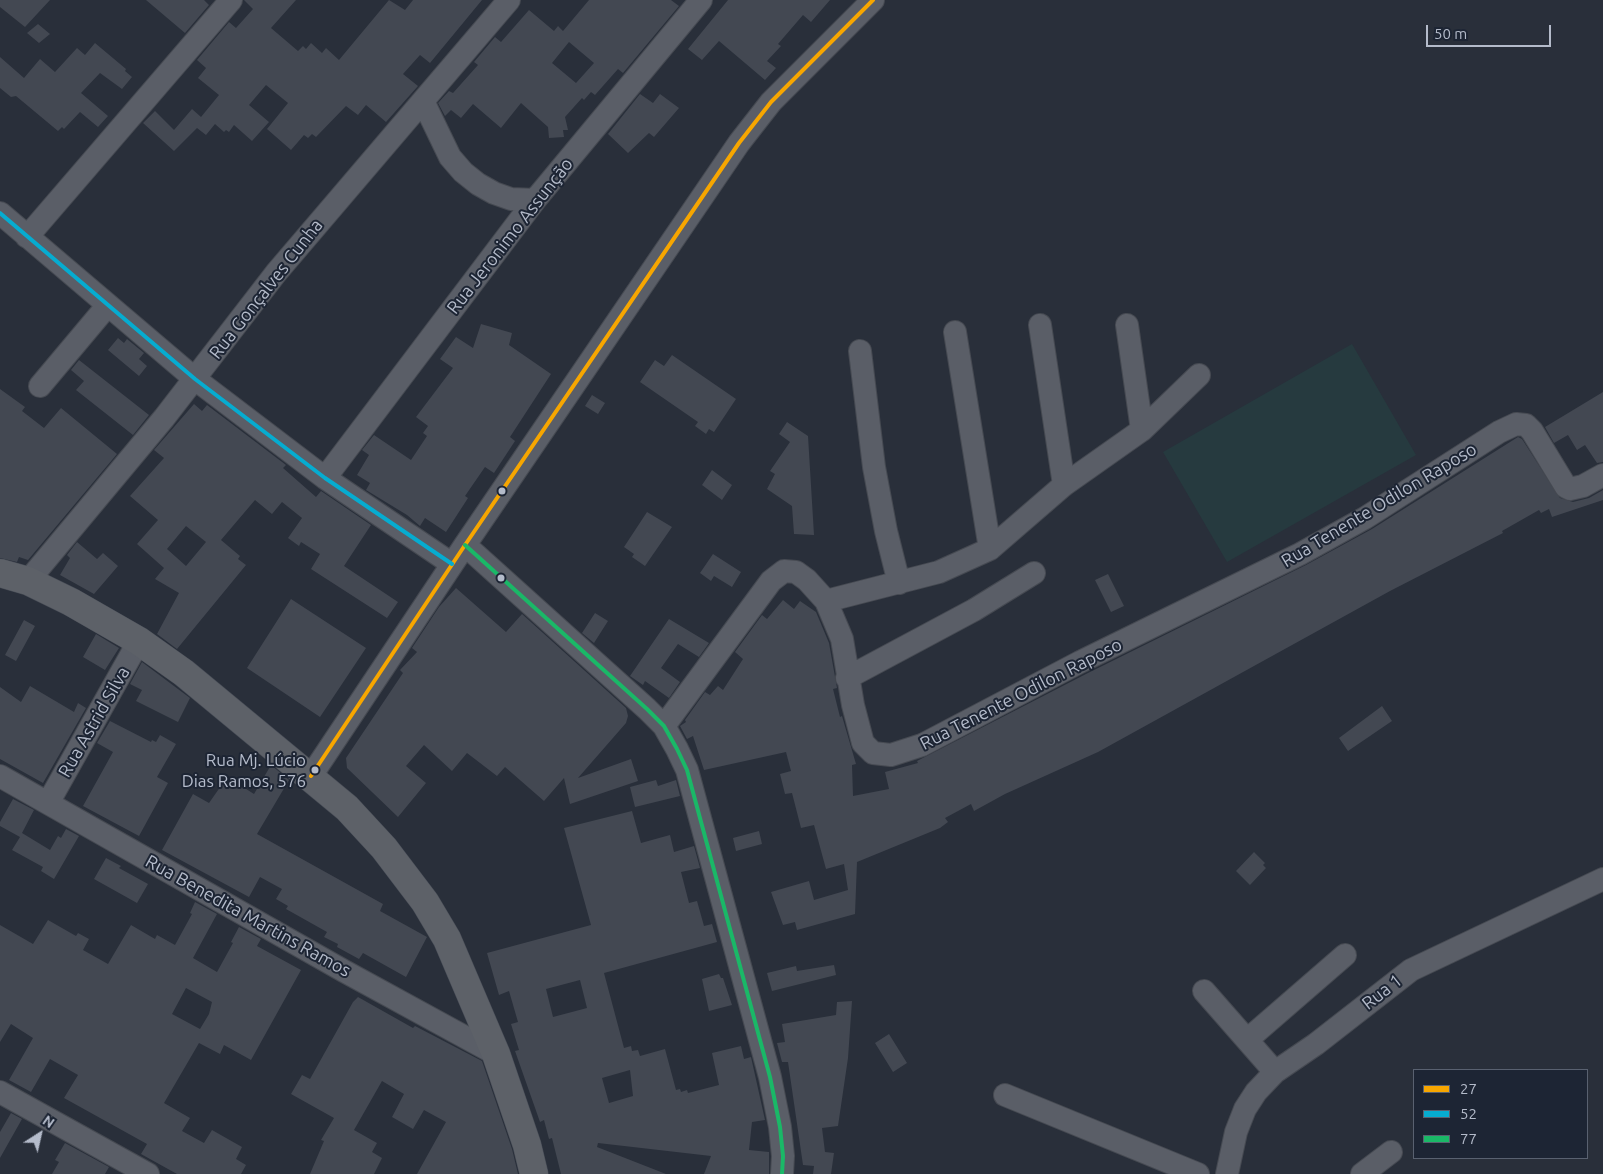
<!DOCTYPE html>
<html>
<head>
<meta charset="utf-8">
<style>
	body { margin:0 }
	#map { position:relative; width:1603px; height:1174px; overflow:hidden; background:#292f3a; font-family:Ubuntu,sans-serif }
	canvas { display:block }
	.legend { position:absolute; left:1413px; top:1069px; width:175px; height:90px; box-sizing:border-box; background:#1d2534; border:1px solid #596170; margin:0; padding:6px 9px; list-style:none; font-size:15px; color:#b4bbca }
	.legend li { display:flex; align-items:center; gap:10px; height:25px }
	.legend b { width:25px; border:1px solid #596170 }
	.north { position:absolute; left:15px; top:1109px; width:50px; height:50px; -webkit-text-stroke:4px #1d2534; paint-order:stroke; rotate:35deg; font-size:14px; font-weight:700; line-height:20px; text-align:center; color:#b4bbca }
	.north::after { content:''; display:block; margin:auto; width:18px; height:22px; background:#b4bbca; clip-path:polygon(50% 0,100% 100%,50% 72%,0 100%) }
	.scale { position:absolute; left:1426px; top:25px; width:125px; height:22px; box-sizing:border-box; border:2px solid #b4bbca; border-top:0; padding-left:6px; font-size:15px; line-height:18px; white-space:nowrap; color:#b4bbca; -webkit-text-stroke:4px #1d2534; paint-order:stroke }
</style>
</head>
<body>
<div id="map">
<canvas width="1603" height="1174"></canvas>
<ul class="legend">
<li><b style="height:6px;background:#f7a600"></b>27</li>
<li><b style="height:6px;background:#06acd0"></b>52</li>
<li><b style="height:6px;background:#1ab867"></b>77</li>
</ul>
<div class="north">N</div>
<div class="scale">50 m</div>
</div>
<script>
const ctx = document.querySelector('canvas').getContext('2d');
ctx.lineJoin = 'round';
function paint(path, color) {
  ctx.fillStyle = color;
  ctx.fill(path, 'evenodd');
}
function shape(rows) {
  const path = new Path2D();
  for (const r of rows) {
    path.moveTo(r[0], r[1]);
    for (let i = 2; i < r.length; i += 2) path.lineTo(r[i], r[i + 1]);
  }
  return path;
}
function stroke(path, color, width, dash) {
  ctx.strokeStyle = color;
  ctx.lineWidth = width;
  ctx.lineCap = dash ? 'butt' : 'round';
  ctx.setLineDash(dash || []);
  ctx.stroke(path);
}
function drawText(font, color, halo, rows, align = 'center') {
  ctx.font = font + ' Ubuntu,sans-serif';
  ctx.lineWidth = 4;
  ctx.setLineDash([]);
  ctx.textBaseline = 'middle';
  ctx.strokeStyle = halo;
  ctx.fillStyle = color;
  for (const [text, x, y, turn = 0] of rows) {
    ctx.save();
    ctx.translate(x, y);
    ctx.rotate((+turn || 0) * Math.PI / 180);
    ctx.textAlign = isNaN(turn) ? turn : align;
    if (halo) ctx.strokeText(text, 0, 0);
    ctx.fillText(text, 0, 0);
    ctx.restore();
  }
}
paint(shape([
	[1352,344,1416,455,1227,562,1163,452]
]), '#263a3f');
paint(shape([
	[0,0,50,0,25,27,0,7],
	[146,0,204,0,209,5,185,33],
	[244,0,296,0,271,28,298,51,303,46,306,49,311,43,322,53,326,48,339,60,389,0,405,10,413,0,482,0,430,63,420,55,403,74,418,86,386,122,366,105,358,115,346,106,316,137,312,134,308,138,304,135,291,150,267,129,288,103,266,85,249,105,269,122,252,141,234,125,229,132,226,130,224,132,215,124,206,135,197,128,174,151,143,123,155,111,174,130,192,109,201,117,219,95,198,78,206,68,197,60,229,22,236,28,253,9],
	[589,0,671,0,679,6,623,73,618,69,595,95,591,92,584,100,582,98,565,117,568,130,563,130,564,137,549,138,548,127,521,103,501,128,473,104,461,118,451,110,445,116,438,103,449,91,453,93,478,65,474,62,495,37,501,42,529,10,554,31,558,26,563,31],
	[569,42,594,63,576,83,552,63],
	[728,0,830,0,811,22,803,15,778,44,781,46,767,61,776,68,765,80,719,41,702,60,688,49],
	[38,24,50,34,39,43,27,33],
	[95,43,126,69,125,71,132,77,122,89,100,73,81,93,108,116,98,127,80,112,64,129,62,127,58,131,16,96,11,97,0,88,0,57,24,78,40,59,55,72,77,48,85,55],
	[640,94,653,103,660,94,679,108,654,137,649,133,628,153,608,134],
	[481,324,512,333,509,345,551,374,510,437,515,441,494,473,485,467,465,496,468,498,446,532,425,518,420,526,407,515,366,490,370,483,357,475,369,455,362,450,374,435,411,460,427,436,423,433,428,426,416,417,453,368,440,359,456,337,473,348],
	[118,338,124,343,127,339,144,353,139,359,147,366,139,376,108,350],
	[672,355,736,399,714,432,709,429,706,434,695,426,698,422,640,382,655,360,664,366],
	[79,360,149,415,133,435,76,390,84,381,71,370],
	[0,389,25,407,22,411,44,428,61,408,117,454,28,560,19,557,17,562,0,558],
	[1603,392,1603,462,1597,463,1585,445,1577,450,1568,435,1554,443,1545,427],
	[592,395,605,403,598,414,585,406],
	[194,404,202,411,207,405,286,465,283,468,316,497,321,491,371,525,344,566,398,602,387,618,311,569,320,554,301,542,299,546,288,538,302,518,282,502,272,514,255,500,221,540,240,556,238,559,246,565,177,649,157,634,179,593,155,579,164,568,137,544,158,520,130,496,164,458,154,450],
	[186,526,206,542,186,566,167,549],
	[787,422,808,436,814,535,794,534,792,506,767,489,775,474,770,471,790,442,779,434],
	[1518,437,1522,439,1560,498,1573,502,1589,498,1603,490,1603,500,1552,517,1549,509,1541,513,1539,510,1502,531,1503,533,1390,591,1098,752,1005,794,974,811,971,804,945,818,948,822,940,828,857,862,855,914,797,930,795,922,783,925,771,892,809,881,814,900,848,890,844,864,826,869,814,825,801,828,792,793,785,794,780,774,791,771,786,752,704,770,693,736,687,739,680,726,686,722,685,720,705,692,710,695,718,686,723,690,743,659,735,652,762,615,767,619,783,600,794,609,800,601,816,612,829,643,837,688,833,689,840,717,842,716,856,764,852,765,853,796,889,789,885,772,918,763,917,761,1086,674,1306,565,1372,529],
	[712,470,732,485,722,500,702,485],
	[647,512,672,527,645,566,632,557,634,554,624,547],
	[77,542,97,559,103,553,118,566,94,594,60,575,70,558,67,555],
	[713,554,741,572,732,587,714,576,711,581,700,573],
	[1108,574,1124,606,1111,612,1095,580],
	[456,588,506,632,522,614,626,708,628,716,626,723,578,778,631,759,638,781,570,804,564,778,544,801,505,767,497,776,467,753,452,771,424,745,406,766,426,783,398,817,347,768,346,758,403,673,400,670,417,652,412,648,439,607],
	[291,599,366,648,320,717,247,668],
	[595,613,608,621,594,643,582,633],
	[669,619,709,643,699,657,678,644,661,668,680,682,669,698,645,681,643,685,630,676],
	[24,620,35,626,16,661,5,655],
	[96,634,119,648,105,670,83,657],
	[142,662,190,698,178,722,136,701,142,690,130,684],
	[30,686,74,712,78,703,86,708,43,783,0,759,0,687,21,702],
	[1382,706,1392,721,1348,751,1339,738],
	[110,721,151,742,152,740,156,742,160,735,176,744,157,777,168,783,139,836,83,806,113,752,97,743],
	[271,765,289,780,257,834,383,904,380,911,427,937,406,977,363,953,359,959,337,947,338,944,324,937,327,932,286,909,288,906,276,899,282,889,260,877,249,897,162,850,193,794,209,803,223,783,228,786,232,780,254,794],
	[656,780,658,786,676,780,680,796,635,807,630,787],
	[13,799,34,810,22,833,50,850,58,836,61,838,66,829,79,836,54,879,41,871,43,867,12,850,20,837,0,826,0,822],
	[632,811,641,843,670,835,674,852,694,846,700,868,681,872,689,903,697,901,704,926,712,924,717,942,604,973,624,1048,631,1046,632,1051,638,1050,640,1056,665,1049,676,1090,680,1089,681,1092,687,1090,688,1093,719,1085,712,1053,741,1046,744,1059,751,1057,765,1120,752,1122,749,1150,769,1152,769,1174,704,1174,711,1156,598,1143,597,1147,666,1174,561,1174,552,1138,549,1139,544,1120,540,1122,515,1051,519,1050,511,1024,518,1022,509,991,499,995,487,953,591,925,564,828],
	[580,980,587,1008,553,1017,546,989],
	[630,1070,633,1096,609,1103,602,1078],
	[759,831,762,844,736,851,733,838],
	[1254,852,1265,863,1263,865,1266,868,1250,885,1236,871],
	[106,858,121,866,119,868,148,884,137,903,94,879],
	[195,902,217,914,193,958,217,972,233,943,231,942,239,927,261,939,257,946,301,970,251,1060,224,1045,220,1054,199,1043,164,1103,190,1118,182,1131,204,1143,212,1130,242,1147,236,1159,246,1165,241,1174,177,1174,141,1154,147,1144,64,1098,78,1075,50,1059,31,1092,9,1080,33,1038,11,1024,0,1042,0,925,33,944,48,920,76,936,78,933,89,939,83,950,108,964,131,925,155,939,157,935,175,945,192,914,190,913],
	[186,988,212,1002,209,1014,200,1029,172,1014],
	[834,965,836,975,772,991,767,973,796,966,797,971],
	[719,974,721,978,723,978,732,1005,709,1011,702,979],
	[358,997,413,1028,415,1026,482,1061,512,1149,518,1174,417,1174,446,1122,424,1110,413,1129,392,1117,404,1094,382,1081,354,1130,377,1143,372,1152,382,1158,374,1174,310,1174,324,1141,321,1140,334,1118,291,1094,302,1075,310,1079,353,1002],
	[852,1001,848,1058,838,1126,822,1128,825,1152,834,1153,831,1174,813,1174,814,1166,803,1165,788,1062,782,1062,777,1043,785,1042,782,1024,836,1015,837,1002],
	[889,1034,907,1063,893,1072,875,1043],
	[11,1113,22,1119,0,1158,0,1132],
	[65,1143,109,1167,105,1174,52,1174,59,1162,55,1160]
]), '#434852');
const minor = shape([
	[423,101,450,157,463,172,478,184,494,193,511,199,535,200],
	[0,213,195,379,325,478,452,564],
	[27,237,231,0],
	[1040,325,1064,485],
	[1127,325,1142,430],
	[955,332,990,549],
	[860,351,874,467,886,531,899,583],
	[40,386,108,305],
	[325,478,535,200,701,0],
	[465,545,647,709,664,726,677,749,687,770,770,1077,780,1127,783,1156,782,1174],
	[28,581,164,418,276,273,509,0],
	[826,601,939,572,990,549,1064,485,1142,430,1199,375],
	[847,678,974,610,1034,573],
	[664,726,771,581,784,571,796,572,807,580,826,601,842,639,853,705,863,743,873,753,891,755,922,745,1080,662,1300,554,1365,518,1499,432,1516,424,1526,425,1532,431,1566,487,1570,489,1583,486,1603,475],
	[0,776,344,971,496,1054],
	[311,776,465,545,739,143,771,102,873,0],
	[48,803,139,641],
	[1204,991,1275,1072],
	[1247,1040,1345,955],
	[0,1092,148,1174],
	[1005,1095,1198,1174],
	[1227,1174,1236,1132,1245,1109,1256,1092,1275,1072,1316,1044,1411,970,1603,879],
	[1362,1174,1391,1152]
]);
const major = shape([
	[0,573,28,581,71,602,139,641,184,673,347,808,384,848,425,902,447,939,496,1054,527,1145,534,1174]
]);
stroke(minor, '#464a52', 24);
stroke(major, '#474c56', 29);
stroke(minor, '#5a5e67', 22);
stroke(major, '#5d6168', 28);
stroke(shape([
	[311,776,465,545,739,143,771,102,873,0]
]), '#f7a600', 4);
stroke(shape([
	[0,213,195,379,325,478,452,564]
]), '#06acd0', 4);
stroke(shape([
	[465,545,647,709,664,726,677,749,687,770,770,1077,780,1127,783,1156,782,1174]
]), '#1ab867', 4);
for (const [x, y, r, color] of [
	[502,491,4.5,"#b4bbca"],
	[501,578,4.5,"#b4bbca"],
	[315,770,4.5,"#b4bbca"]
]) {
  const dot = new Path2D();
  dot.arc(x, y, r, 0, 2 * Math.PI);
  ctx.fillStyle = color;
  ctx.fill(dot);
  stroke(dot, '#1d2534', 2);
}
drawText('17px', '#b4bbca', '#1d2534', [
	["Rua Mj. Lúcio",306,760],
	["Dias Ramos, 576",306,781]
], 'right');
drawText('18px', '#b4bbca', '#1d2534', [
	["Rua Jeronimo Assunção",510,236,-52],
	["Rua Gonçalves Cunha",266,289,-52],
	["Rua Tenente Odilon Raposo",1379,505,-31],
	["Rua Tenente Odilon Raposo",1021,694,-27],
	["Rua Astrid Silva",94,722,-60],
	["Rua Benedita Martins Ramos",248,916,29],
	["Rua 1",1382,992,-38]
]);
</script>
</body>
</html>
